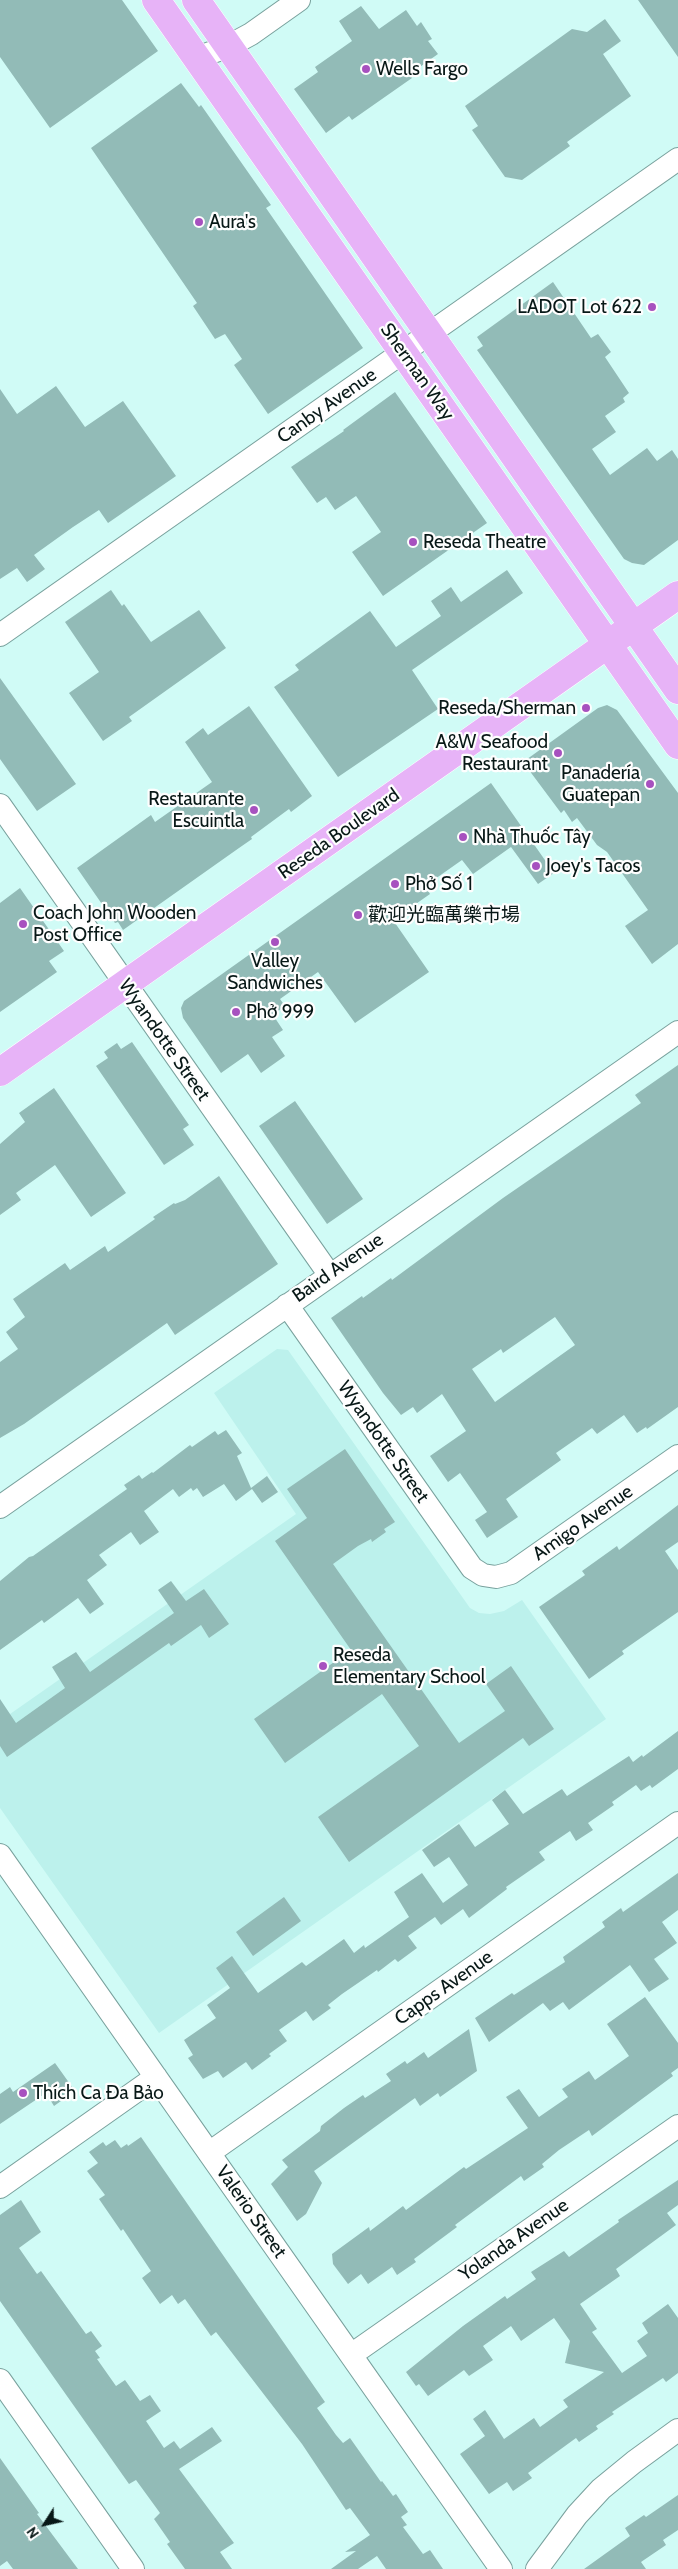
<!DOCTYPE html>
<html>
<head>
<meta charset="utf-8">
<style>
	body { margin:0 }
	#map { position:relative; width:678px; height:2569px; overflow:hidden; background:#d0fbf6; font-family:Cabin,sans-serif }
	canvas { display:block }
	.north { position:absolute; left:20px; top:2499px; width:50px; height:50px; -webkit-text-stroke:4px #fefefe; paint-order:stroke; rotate:235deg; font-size:14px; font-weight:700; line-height:20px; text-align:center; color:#081817 }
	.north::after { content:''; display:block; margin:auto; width:18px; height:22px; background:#081817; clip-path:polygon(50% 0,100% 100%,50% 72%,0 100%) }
</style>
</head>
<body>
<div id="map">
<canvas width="678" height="2569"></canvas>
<div class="north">N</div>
</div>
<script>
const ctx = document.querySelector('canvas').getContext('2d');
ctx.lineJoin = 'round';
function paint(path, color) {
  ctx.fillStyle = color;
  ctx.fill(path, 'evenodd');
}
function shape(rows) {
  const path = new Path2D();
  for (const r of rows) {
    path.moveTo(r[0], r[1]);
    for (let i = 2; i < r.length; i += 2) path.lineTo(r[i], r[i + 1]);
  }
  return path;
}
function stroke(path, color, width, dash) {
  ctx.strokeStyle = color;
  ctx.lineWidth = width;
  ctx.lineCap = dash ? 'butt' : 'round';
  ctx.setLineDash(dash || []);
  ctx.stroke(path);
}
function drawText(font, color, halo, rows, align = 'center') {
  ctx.font = font + ' Cabin,"Noto Sans SC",sans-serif';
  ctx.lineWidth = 4.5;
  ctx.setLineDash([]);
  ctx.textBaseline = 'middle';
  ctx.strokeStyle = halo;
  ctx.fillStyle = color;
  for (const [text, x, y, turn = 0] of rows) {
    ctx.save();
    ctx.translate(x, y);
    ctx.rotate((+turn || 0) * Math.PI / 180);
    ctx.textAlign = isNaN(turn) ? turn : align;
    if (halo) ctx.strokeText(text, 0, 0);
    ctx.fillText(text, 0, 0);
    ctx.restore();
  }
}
paint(shape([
	[277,1349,288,1350,470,1608,479,1613,490,1614,504,1611,522,1600,606,1719,159,2033,0,1808,0,1721,296,1514,214,1393]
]), '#bcf1ec');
paint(shape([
	[0,0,122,0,158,51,50,128,0,57],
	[638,0,678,0,678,57],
	[361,6,379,29,406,10,417,26,421,22,432,39,428,41,438,54,410,74,412,78,352,120,349,116,326,133,294,89,318,72,315,67,352,41,339,21],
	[605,19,621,41,603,54,631,96,567,142,570,146,522,180,505,177,472,130,478,126,465,106,572,29,587,32],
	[181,83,199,107,201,105,271,205,266,208,363,348,268,414,234,365,242,359,225,334,215,339,193,306,197,303,91,148],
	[553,282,591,338,598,334,611,352,605,357,629,393,623,398,625,402,605,416,616,432,592,449,610,475,647,448,657,461,672,450,678,459,678,540,644,565,632,563,624,559,477,350,483,346,477,337],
	[56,386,85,427,123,401,176,476,108,523,99,510,73,527,34,555,45,569,27,582,17,568,0,579,0,389,17,414],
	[395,392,487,523,383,596,352,552,381,532,356,496,335,510,326,497,317,503,291,467,344,431,343,430],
	[507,570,523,593,412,670,438,709,338,777,274,687,299,670,295,665,370,611,396,647,441,616,431,601,451,587,461,602],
	[111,590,122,606,124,604,151,642,199,610,226,648,129,717,132,721,103,741,69,693,99,672,65,622],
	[0,678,76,784,37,811,0,759],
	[607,705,617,710,678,793,678,944,652,964,625,926,648,910,607,852,597,845,577,818,572,822,564,810,561,813,523,762,598,708],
	[249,706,312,796,291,812,289,809,251,837,252,839,239,848,123,930,118,922,115,923,77,868,151,815,155,822,212,782,185,742,203,728,208,735],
	[491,783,554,873,538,884,511,847,473,874,462,860,425,886,430,894,393,920,429,972,355,1023,318,972,280,999,285,1006,273,1015,283,1030,272,1037,285,1056,261,1073,248,1054,221,1073,183,1018,181,1008,184,1001],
	[20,888,64,951,49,961,57,972,0,1012,0,903],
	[132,1042,189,1125,183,1129,194,1145,164,1165,96,1066,108,1058,104,1052,117,1043,121,1049],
	[678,1065,678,1407,647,1429,646,1427,637,1433,624,1415,597,1434,592,1428,556,1453,561,1460,506,1499,518,1517,487,1538,475,1520,487,1512,460,1473,448,1482,430,1456,466,1431,442,1394,417,1413,413,1407,401,1415,383,1393,331,1318,362,1296,363,1298,391,1278,392,1280,503,1198,641,1103,635,1095],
	[555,1317,575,1345,495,1402,472,1369,501,1349,503,1353],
	[54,1088,126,1193,91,1217,55,1165,16,1193,21,1200,0,1215,0,1144,25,1122,19,1113],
	[295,1101,363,1199,327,1224,259,1126],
	[219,1176,278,1264,175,1335,167,1323,24,1424,0,1438,0,1362,18,1349,6,1332,25,1317,13,1299,65,1263,70,1270,105,1246,108,1252,155,1219,153,1217,174,1203,175,1204,185,1200],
	[226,1430,242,1453,237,1456,251,1488,267,1476,278,1492,262,1503,252,1489,236,1501,224,1484,203,1497,197,1488,193,1491,191,1488,179,1497,173,1489,144,1511,159,1532,140,1545,131,1532,99,1555,107,1565,87,1580,104,1604,90,1614,78,1598,44,1623,42,1620,0,1650,0,1581,29,1557,33,1556,127,1489,124,1485,139,1475,142,1479,152,1472,153,1473,190,1445,192,1447,215,1431,218,1435],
	[345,1449,395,1522,384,1529,386,1532,372,1542,371,1539,358,1546,333,1564,459,1743,505,1711,486,1684,511,1666,554,1729,529,1746,523,1738,349,1862,318,1817,419,1746,382,1694,285,1763,254,1719,351,1650,275,1541,307,1518,287,1489],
	[678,1505,678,1542,665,1551,678,1570,678,1612,622,1651,624,1654,589,1679,539,1607,585,1575,582,1571,617,1546,619,1550],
	[171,1581,186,1601,204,1589,229,1624,209,1638,201,1625,171,1646,169,1643,7,1757,0,1746,0,1699,16,1723,65,1688,52,1667,76,1652,90,1672,174,1613,158,1590],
	[678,1731,678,1769,652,1788,650,1785,641,1791,636,1785,612,1802,614,1805,588,1823,593,1830,576,1841,570,1831,539,1852,545,1860,506,1887,507,1889,469,1918,463,1909,441,1925,435,1917,408,1936,417,1948,398,1962,395,1959,378,1972,377,1970,342,1994,328,2005,331,2008,313,2021,306,2011,279,2030,287,2041,269,2054,271,2056,252,2070,246,2062,223,2078,218,2071,203,2079,188,2058,193,2055,184,2040,216,2018,207,2005,230,1988,216,1968,232,1956,258,1993,302,1962,306,1966,344,1939,354,1953,364,1945,365,1948,409,1917,394,1892,422,1873,443,1903,468,1885,449,1857,434,1867,422,1850,459,1824,475,1847,509,1824,492,1800,505,1790,523,1814,562,1789,567,1796,629,1756,633,1762,642,1755,643,1757],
	[678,1873,678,1910,662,1922,677,1943,654,1959,669,1979,649,1992,630,1965,569,2010,563,2002,550,2011,543,2003,489,2042,475,2018,512,1993,514,1995,565,1962,563,1957,605,1927,602,1922,621,1908,623,1912],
	[284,1897,301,1921,253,1956,236,1932],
	[645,1997,678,2043,678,2068,671,2073,673,2076,592,2136,589,2130,559,2150,542,2164,544,2167,524,2181,521,2176,455,2225,457,2227,414,2259,416,2262,397,2275,392,2267,368,2284,361,2274,348,2284,333,2264,332,2254,369,2227,370,2231,403,2206,406,2210,464,2167,466,2169,528,2128,506,2097,519,2089,539,2117,568,2097,562,2089,589,2071,595,2080,629,2056,607,2024],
	[469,2029,477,2071,440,2097,438,2093,420,2106,415,2098,314,2171,322,2183,306,2214,297,2221,271,2184,288,2167,282,2160,320,2131,321,2126,344,2108,363,2095,365,2098,391,2081,386,2074,405,2061,407,2064,424,2052,428,2058],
	[55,2063,75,2091,54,2106,46,2093,0,2124,0,2094,10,2087,13,2092],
	[141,2137,325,2402,317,2408,336,2435,343,2443,350,2438,381,2482,382,2481,393,2496,396,2494,408,2512,401,2517,407,2525,403,2527,423,2554,430,2550,443,2569,386,2569,377,2556,358,2569,331,2569,356,2551,345,2552,370,2535,350,2508,346,2510,302,2444,216,2332,211,2336,185,2299,178,2304,172,2295,160,2304,142,2278,151,2271,123,2229,121,2231,99,2199,105,2195,87,2171,98,2163,89,2152,103,2142,106,2146,115,2140,121,2148,127,2144,128,2146],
	[678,2180,678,2205,667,2213,676,2225,616,2269,620,2276,580,2304,597,2329,592,2332,622,2373,647,2356,637,2341,648,2333,642,2323,668,2304,678,2318,678,2373,666,2382,663,2378,612,2412,614,2414,596,2426,598,2429,579,2442,576,2438,528,2473,532,2478,513,2491,507,2482,489,2494,460,2454,485,2436,473,2419,485,2410,504,2439,534,2418,540,2427,568,2407,563,2400,604,2372,565,2363,570,2341,554,2318,521,2341,511,2326,483,2346,493,2360,469,2376,464,2370,428,2396,419,2384,416,2386,406,2372,463,2326,505,2296,507,2299,536,2279,531,2272,564,2251,569,2257,619,2222,618,2220],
	[21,2200,41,2232,19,2248,37,2274,41,2271,86,2334,91,2331,102,2346,95,2351,100,2358,97,2359,116,2386,125,2380,140,2401,150,2395,161,2411,146,2421,164,2448,174,2441,180,2449,212,2427,222,2441,179,2469,234,2543,220,2552,232,2569,185,2569,167,2544,170,2542,154,2519,160,2513,136,2480,129,2484,0,2301,0,2215],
	[0,2458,39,2513,37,2514,78,2569,13,2569,7,2561,0,2566],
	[678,2495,678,2530,663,2540,666,2545,641,2562,646,2569,584,2569,630,2536,625,2528,644,2515,646,2517]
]), '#92bbb7');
const minor = shape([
	[196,58,227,47,251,34,299,0],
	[0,635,678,159],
	[0,805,329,1274],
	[287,1305,472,1568,483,1575,496,1577,511,1573,678,1456],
	[0,1507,678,1032],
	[0,1855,501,2569],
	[209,2153,678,1823],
	[0,2187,156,2077],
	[351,2355,678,2126],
	[0,2380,133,2569],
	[537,2569,577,2515,601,2489,634,2462,678,2430]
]);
const major = shape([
	[156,0,678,745],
	[196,0,678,690],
	[0,1072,678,595]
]);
stroke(minor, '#79a19d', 24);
stroke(major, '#fff', 29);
stroke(minor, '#fff', 22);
stroke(major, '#e7b3f7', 28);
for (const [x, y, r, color] of [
	[366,69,5,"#a751bf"],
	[199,222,5,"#a751bf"],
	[652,307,5,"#a751bf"],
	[413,542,5,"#a751bf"],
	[586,708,5,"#a751bf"],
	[558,753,5,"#a751bf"],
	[650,784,5,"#a751bf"],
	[254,810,5,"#a751bf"],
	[463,837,5,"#a751bf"],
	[536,866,5,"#a751bf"],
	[395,884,5,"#a751bf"],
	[358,915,5,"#a751bf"],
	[23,924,5,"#a751bf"],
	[275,942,5,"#a751bf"],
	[236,1012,5,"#a751bf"],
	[323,1666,5,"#a751bf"],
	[23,2093,5,"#a751bf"]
]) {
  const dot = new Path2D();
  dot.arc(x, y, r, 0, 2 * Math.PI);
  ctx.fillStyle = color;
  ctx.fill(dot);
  stroke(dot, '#fefefe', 2);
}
drawText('19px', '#081817', '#fefefe', [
	["Wells Fargo",376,69],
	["Aura's",209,222],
	["LADOT Lot 622",642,307,"right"],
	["Reseda Theatre",423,542],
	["Reseda/Sherman",576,708,"right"],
	["A&W Seafood",548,742,"right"],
	["Restaurant",548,764,"right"],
	["Panadería",640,773,"right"],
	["Guatepan",640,795,"right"],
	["Restaurante",244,799,"right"],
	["Escuintla",244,821,"right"],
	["Nhà Thuốc Tây",473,837],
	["Joey's Tacos",546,866],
	["Phở Số 1",405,884],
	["Coach John Wooden",33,913],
	["Post Office",33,935],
	["歡迎光臨萬樂市場",368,915],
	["Valley",275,961,"center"],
	["Sandwiches",275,983,"center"],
	["Phở 999",246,1012],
	["Reseda",333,1655],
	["Elementary School",333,1677],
	["Thích Ca Đa Bảo",33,2093]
], 'left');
drawText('19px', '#081817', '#fefefe', [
	["Sherman Way",417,372,55],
	["Canby Avenue",327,406,-35],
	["Reseda Boulevard",339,834,-35],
	["Wyandotte Street",164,1040,55],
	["Baird Avenue",338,1268,-35],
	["Wyandotte Street",383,1442,55],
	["Amigo Avenue",583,1523,-35],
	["Capps Avenue",444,1988,-35],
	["Valerio Street",251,2212,55],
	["Yolanda Avenue",514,2240,-35]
]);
</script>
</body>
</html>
